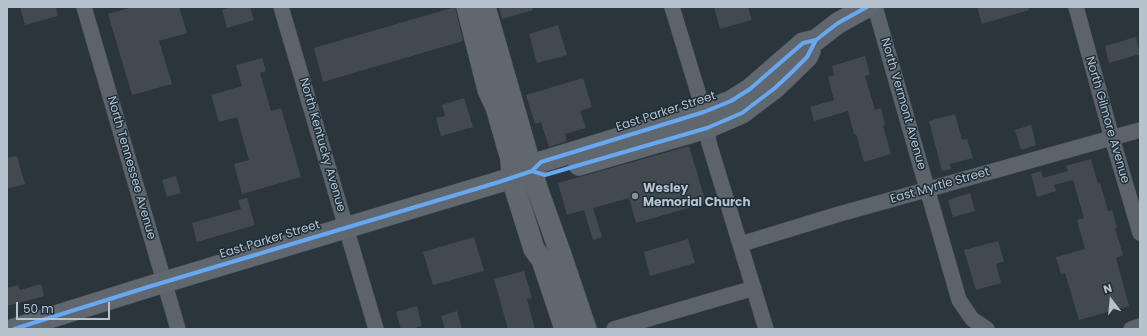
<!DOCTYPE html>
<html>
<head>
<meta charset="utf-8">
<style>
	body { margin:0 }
	#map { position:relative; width:1147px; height:336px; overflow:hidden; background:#2b353c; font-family:Poppins,sans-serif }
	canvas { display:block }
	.frame { position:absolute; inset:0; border:8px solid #b6c2cd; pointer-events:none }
	.north { position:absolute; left:1091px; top:280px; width:40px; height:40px; -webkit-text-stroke:3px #1d2d38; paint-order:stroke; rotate:344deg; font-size:11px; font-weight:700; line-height:16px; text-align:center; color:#b6c2cd }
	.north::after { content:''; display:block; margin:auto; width:14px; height:18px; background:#b6c2cd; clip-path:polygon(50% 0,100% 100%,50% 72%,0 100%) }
	.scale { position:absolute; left:16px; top:302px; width:94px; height:18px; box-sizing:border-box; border:2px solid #b6c2cd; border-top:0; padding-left:5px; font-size:12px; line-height:14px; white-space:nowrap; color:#b6c2cd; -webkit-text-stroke:3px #1d2d38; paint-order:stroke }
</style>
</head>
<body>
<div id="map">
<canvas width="1147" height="336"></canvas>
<div class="frame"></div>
<div class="north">N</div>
<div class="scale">50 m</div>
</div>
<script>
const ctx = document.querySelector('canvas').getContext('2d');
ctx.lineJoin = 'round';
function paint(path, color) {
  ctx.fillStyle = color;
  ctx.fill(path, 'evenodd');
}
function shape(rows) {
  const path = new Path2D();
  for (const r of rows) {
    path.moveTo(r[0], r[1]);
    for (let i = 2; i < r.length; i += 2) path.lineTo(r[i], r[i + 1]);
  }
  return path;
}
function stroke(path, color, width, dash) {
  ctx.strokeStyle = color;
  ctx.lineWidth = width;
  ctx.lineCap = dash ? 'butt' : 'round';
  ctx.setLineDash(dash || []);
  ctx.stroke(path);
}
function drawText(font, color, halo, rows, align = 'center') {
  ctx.font = font + ' Poppins,sans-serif';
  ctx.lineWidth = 3;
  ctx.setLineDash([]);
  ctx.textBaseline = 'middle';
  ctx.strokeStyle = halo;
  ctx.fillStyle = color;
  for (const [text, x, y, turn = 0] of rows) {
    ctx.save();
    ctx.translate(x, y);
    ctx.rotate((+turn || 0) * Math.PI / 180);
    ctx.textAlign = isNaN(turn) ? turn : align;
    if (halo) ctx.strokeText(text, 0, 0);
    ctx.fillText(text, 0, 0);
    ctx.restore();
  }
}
paint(shape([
	[20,7,56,7,58,16,25,25],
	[133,7,179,7,187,33,159,41,172,84,132,95,108,14],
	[232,7,250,7,254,20,227,28,222,10],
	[455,7,463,41,323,82,314,48],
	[499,7,532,7,533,10,502,19],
	[714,7,748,7,752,20,720,29],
	[977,7,1028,7,1029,10,982,24],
	[558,25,567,55,537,63,529,34],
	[1136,37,1140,54,1109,63,1105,46],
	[865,56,870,74,865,76,875,110,881,108,885,125,883,126,891,154,864,162,856,134,854,134,848,111,814,121,810,107,834,100,828,77,834,75,832,66],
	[262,58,266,71,260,73,271,111,281,108,301,177,242,194,234,164,249,160,237,117,219,122,211,95,242,86,236,65],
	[583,78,592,107,580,111,586,128,565,134,567,141,549,147,541,122,535,124,526,95],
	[464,98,473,127,441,136,436,118,445,116,442,105],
	[955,114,962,140,967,139,973,158,950,164,951,169,942,171,929,121],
	[1031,125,1036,145,1021,150,1015,130],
	[689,146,706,203,636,223,629,198,593,208,602,237,593,240,584,210,567,215,558,183],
	[17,156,25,184,7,189,7,158],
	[1091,159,1098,184,1100,183,1108,211,1112,210,1117,228,1115,228,1123,255,1116,258,1129,306,1079,320,1065,273,1061,274,1056,257,1085,249,1077,220,1084,218,1073,180,1054,185,1056,191,1037,197,1031,174,1041,171,1043,178,1068,171,1066,166],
	[176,176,181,193,167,197,162,180],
	[970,193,975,211,953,217,948,200],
	[247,198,255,225,197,242,192,223,241,209,238,200],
	[474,237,484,271,433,285,423,252],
	[688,239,695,263,650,276,644,252],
	[998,241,1004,261,996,264,1001,283,976,290,964,250],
	[524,271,532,298,527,299,535,329,508,329,494,279],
	[41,284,44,296,7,306,7,288,18,285,20,290],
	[417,306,422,326,411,329,401,329,396,312],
	[457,311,462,329,445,329,441,316]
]), '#424a50');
const street = shape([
	[84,7,178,329],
	[281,7,376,329],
	[672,7,704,112],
	[875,7,959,300,972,319,987,329],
	[1076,7,1112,138,1140,233],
	[707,128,709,143,766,329],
	[741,244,836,215,1140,130],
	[614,329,754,288],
	[1131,329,1140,326]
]);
const secondary = shape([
	[467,7,488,90,496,107,511,159,512,178,517,195,534,249,542,260,565,329],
	[485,7,537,188,561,255,586,329],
	[579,165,707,128,742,113,775,88,807,57,810,51],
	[14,329,148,287,499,182,532,171,541,162,704,112,731,101,750,89,803,43,816,40,838,23,867,7]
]);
stroke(street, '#4a5156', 16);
stroke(secondary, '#4a5156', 22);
stroke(street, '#5c636a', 15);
stroke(secondary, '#60676e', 21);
stroke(shape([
	[532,171,545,175,707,128,742,113,775,88,793,71,807,57,816,40],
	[14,329,148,287,499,182,532,171,541,162,704,112,731,101,750,89,803,43,816,40,838,23,867,7]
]), '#66a8f1', 4);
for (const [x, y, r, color] of [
	[635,196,4,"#85919a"]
]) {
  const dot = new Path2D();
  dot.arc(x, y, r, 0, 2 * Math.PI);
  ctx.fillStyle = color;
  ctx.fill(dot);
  stroke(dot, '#1d2d38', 1.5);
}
drawText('12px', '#b6c2cd', '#1d2d38', [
	["North Vermont Avenue",903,104,74],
	["East Parker Street",666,112,-18],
	["North Gilmore Avenue",1107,120,74],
	["North Kentucky Avenue",322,145,74],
	["North Tennessee Avenue",131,168,74],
	["East Myrtle Street",940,186,-16],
	["East Parker Street",270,240,-17]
]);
drawText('bold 12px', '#b6c2cd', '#1d2d38', [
	["Wesley",643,189],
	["Memorial Church",643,203]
], 'left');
</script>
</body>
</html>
